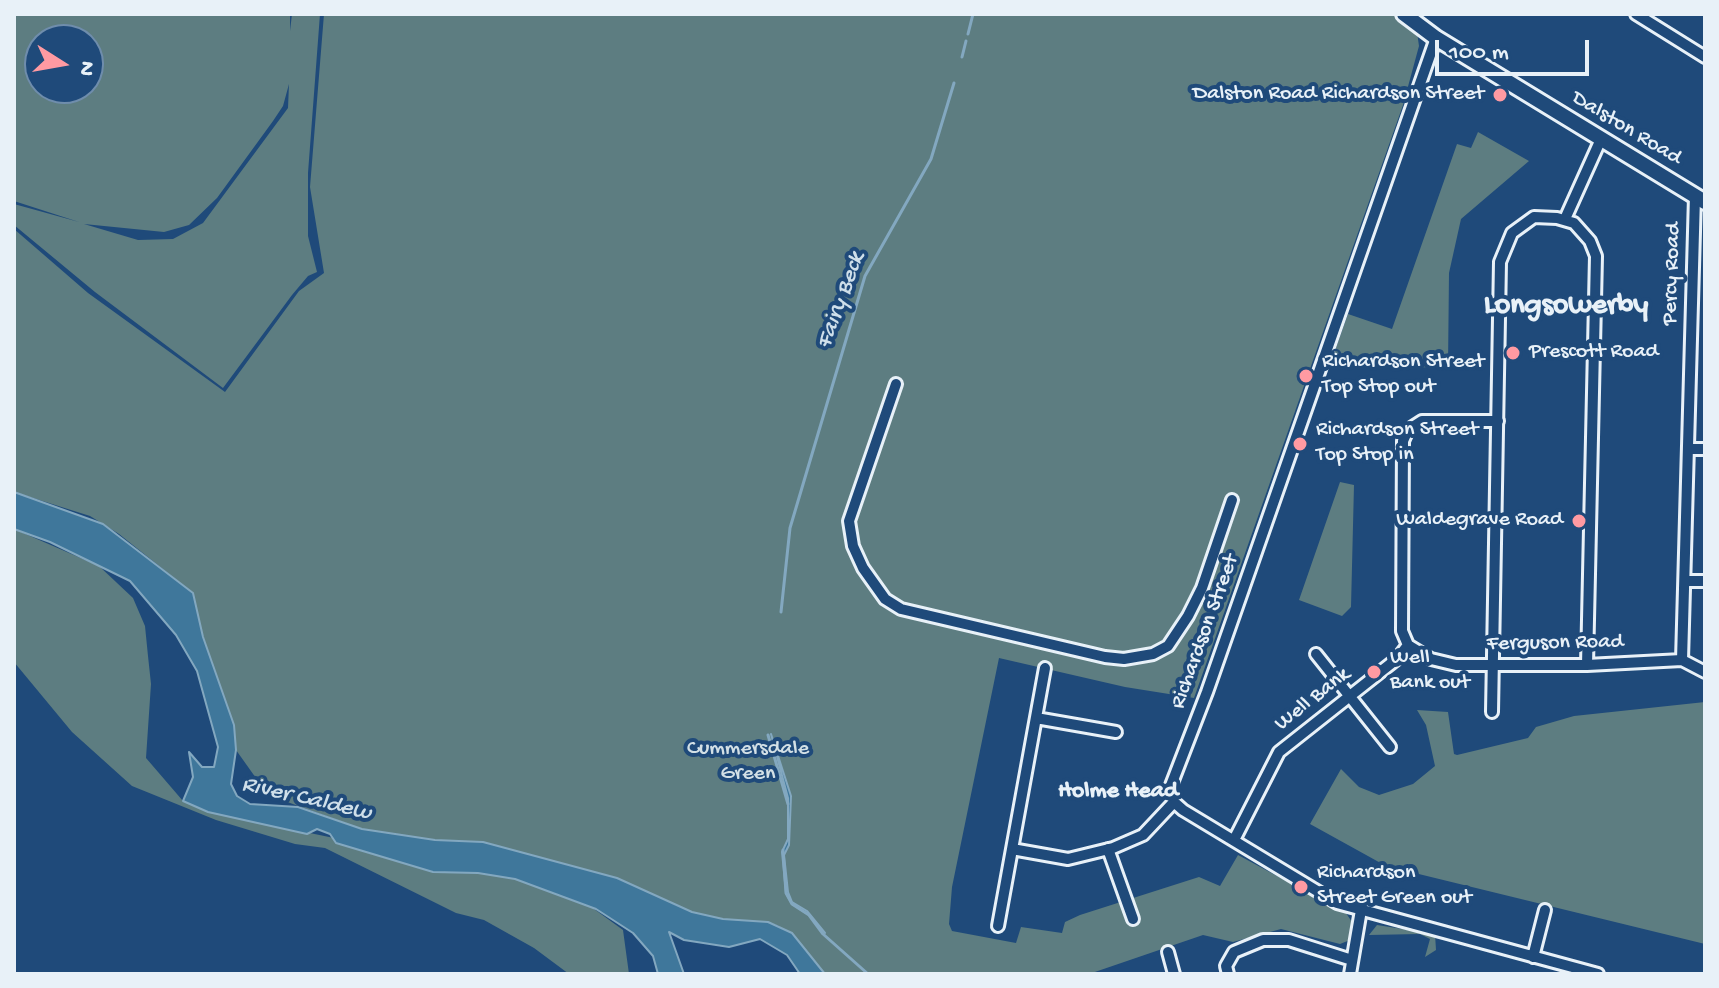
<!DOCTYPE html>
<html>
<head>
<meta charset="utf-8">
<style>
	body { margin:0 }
	#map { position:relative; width:1719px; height:988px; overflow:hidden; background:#1f4a7a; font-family:"Gochi Hand",sans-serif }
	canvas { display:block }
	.frame { position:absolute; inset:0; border:16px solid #e8f1f8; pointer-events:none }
	.north { position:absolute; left:24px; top:24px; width:80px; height:80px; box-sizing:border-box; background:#1f4a7a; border:2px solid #6f8dac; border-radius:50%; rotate:101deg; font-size:22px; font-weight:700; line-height:32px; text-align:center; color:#e8f1f8 }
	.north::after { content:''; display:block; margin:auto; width:28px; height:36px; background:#ff9aa2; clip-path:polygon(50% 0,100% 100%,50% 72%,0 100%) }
	.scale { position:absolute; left:1435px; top:40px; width:154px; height:36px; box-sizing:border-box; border:4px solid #e8f1f8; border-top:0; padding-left:10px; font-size:24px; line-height:28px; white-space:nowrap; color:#e8f1f8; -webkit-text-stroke:6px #1f4a7a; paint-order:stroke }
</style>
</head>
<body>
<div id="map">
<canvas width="1719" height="988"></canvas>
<div class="frame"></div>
<div class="north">N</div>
<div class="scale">100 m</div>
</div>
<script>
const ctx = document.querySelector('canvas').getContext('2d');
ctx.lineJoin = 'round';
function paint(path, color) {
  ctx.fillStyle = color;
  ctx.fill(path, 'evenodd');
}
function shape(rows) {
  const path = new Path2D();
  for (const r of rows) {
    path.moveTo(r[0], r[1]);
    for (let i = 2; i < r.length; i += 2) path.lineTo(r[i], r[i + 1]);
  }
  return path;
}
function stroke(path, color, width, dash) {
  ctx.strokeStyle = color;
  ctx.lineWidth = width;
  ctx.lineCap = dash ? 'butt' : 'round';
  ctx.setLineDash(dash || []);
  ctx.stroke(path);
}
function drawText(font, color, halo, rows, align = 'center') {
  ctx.font = font + ' "Gochi Hand",sans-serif';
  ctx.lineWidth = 8;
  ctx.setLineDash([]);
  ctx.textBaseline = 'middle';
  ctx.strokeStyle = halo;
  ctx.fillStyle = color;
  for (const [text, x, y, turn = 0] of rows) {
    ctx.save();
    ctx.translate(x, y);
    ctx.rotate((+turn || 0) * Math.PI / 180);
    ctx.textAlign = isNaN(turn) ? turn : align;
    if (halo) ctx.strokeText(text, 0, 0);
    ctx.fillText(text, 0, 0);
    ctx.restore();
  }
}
paint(shape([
	[14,14,290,14,290,31,292,14,320,14,308,173,308,236,317,272,308,276,292,295,223,388,95,292,14,225,14,204,79,222,14,201],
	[88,40,88,88,40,88,40,40],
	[289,84,288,108,203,223,173,239,138,240,84,224,164,232,189,225,217,198,273,121,283,106],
	[324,14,1394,14,1417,32,1419,46,1403,105,1194,698,1125,687,999,658,952,887,949,924,952,931,1016,943,1021,927,1062,933,1065,922,1080,915,1199,877,1220,886,1238,855,1346,913,1352,922,1350,940,1340,944,1281,929,1233,942,1203,935,1089,974,825,974,779,926,768,922,723,919,692,912,617,878,483,842,436,841,362,829,268,795,236,750,234,724,203,637,193,593,119,534,90,516,14,492,14,229,88,293,225,392,299,291,324,273,310,187],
	[1478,132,1529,161,1461,219,1449,273,1448,367,1378,368,1332,359,1348,314,1392,329,1457,144,1471,148],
	[1340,482,1354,485,1351,607,1342,616,1299,600],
	[14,529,99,566,133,598,145,626,148,656,151,684,146,758,183,801,208,812,334,838,365,852,433,872,478,873,515,879,590,906,623,930,629,974,569,974,534,948,484,920,456,913,325,848,295,844,216,820,132,786,72,732,14,662],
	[1705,702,1705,944,1386,866,1310,824,1341,769,1359,787,1379,795,1413,784,1435,766,1426,725,1417,710,1448,712,1454,754,1457,755,1528,738,1536,727,1574,716],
	[1377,925,1435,934,1436,950,1425,957,1430,939,1420,934,1369,935]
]), '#5d7d81');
const water = shape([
	[14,492,103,524,193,593,203,637,234,725,236,750,231,784,237,796,250,804,298,807,362,829,435,840,483,842,617,878,692,912,723,919,768,922,792,933,825,974,800,974,787,955,760,939,729,947,684,940,669,932,684,974,658,974,653,956,633,933,596,909,515,879,478,873,433,872,336,843,330,834,317,829,307,834,208,812,183,801,193,777,189,752,202,767,214,767,218,747,197,671,176,635,130,581,50,542,14,529,14,492],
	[771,734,791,796,789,845,784,855,788,892,792,902,807,911,825,933,809,915,792,904,786,893,782,852,788,839,788,798,771,734]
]);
paint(water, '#3f779b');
stroke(water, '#83a8c0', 2);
stroke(shape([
	[968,34,973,14],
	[962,57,966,41],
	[781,612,790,528,865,276,931,159,954,83],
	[768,735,788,804],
	[783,850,786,893,792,904,809,915,823,934,868,974]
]), '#83a8c0', 3);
const street = shape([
	[1636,14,1705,57],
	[1436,38,1207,692,1170,788,1174,802,1183,810,1337,903,1598,974],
	[1565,219,1601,139],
	[896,384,849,521,853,546,863,568,885,599,901,609,1105,657,1124,659,1153,654,1168,646,1188,616,1202,588,1232,500],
	[1498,421,1422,421,1408,430,1403,441,1402,631,1408,645,1431,659,1456,665,1587,665,1682,660,1705,672],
	[1688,449,1705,449],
	[1686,581,1705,581],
	[1316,654,1390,747],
	[1682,660,1695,196],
	[1492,712,1500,262,1512,233,1534,217,1557,218,1574,223,1590,241,1596,256,1587,665],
	[1036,718,1116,732],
	[1234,840,1279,752,1398,658,1408,645],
	[1012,849,1068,859,1113,848,1143,835,1174,802],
	[1108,849,1133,919],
	[998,926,1045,668],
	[1168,952,1174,974],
	[1533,957,1545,910],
	[1228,974,1226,966,1234,952,1263,940,1289,940,1352,960],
	[1350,974,1361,910]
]);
const secondary = shape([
	[1404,14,1436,38,1705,202]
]);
stroke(street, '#e8f1f8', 16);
stroke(secondary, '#e8f1f8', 20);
stroke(street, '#1f4a7a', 10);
stroke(secondary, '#1f4a7a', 14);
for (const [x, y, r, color] of [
	[1500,95,8,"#ff9aa2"],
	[1513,353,8,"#ff9aa2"],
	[1306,376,8,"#ff9aa2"],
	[1300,444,8,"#ff9aa2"],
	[1579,521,8,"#ff9aa2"],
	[1374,672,8,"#ff9aa2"],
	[1301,887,8,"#ff9aa2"]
]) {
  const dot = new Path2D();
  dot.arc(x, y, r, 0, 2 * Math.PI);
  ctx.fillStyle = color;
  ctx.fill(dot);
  stroke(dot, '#1f4a7a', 3);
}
drawText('22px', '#e8f1f8', '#1f4a7a', [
	["Dalston Road Richardson Street",1484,95,"right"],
	["Prescott Road",1529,353],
	["Richardson Street",1322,363],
	["Top Stop out",1322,388],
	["Richardson Street",1316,431],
	["Top Stop in",1316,456],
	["Waldegrave Road",1563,521,"right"],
	["Well",1390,659],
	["Bank out",1390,684],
	["Richardson",1317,874],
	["Street Green out",1317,899]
], 'left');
drawText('22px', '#e8f1f8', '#1f4a7a', [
	["Dalston Road",1626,129,31],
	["Percy Road",1673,274,-88],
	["Richardson Street",1206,632,-70],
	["Ferguson Road",1555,644,-1],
	["Well Bank",1313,700,-38]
]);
drawText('22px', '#d3e0e6', '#1f4a7a', [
	["Cummersdale",748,750],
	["Green",748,775]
]);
drawText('italic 24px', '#cfdfea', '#1f4a7a', [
	["Fairy Beck",842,301,-70],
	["River Caldew",306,800,13]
]);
drawText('bold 24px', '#e8f1f8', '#1f4a7a', [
	["Holme Head",1118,792]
]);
drawText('bold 30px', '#e8f1f8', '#1f4a7a', [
	["Longsowerby",1566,307]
]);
</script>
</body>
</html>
